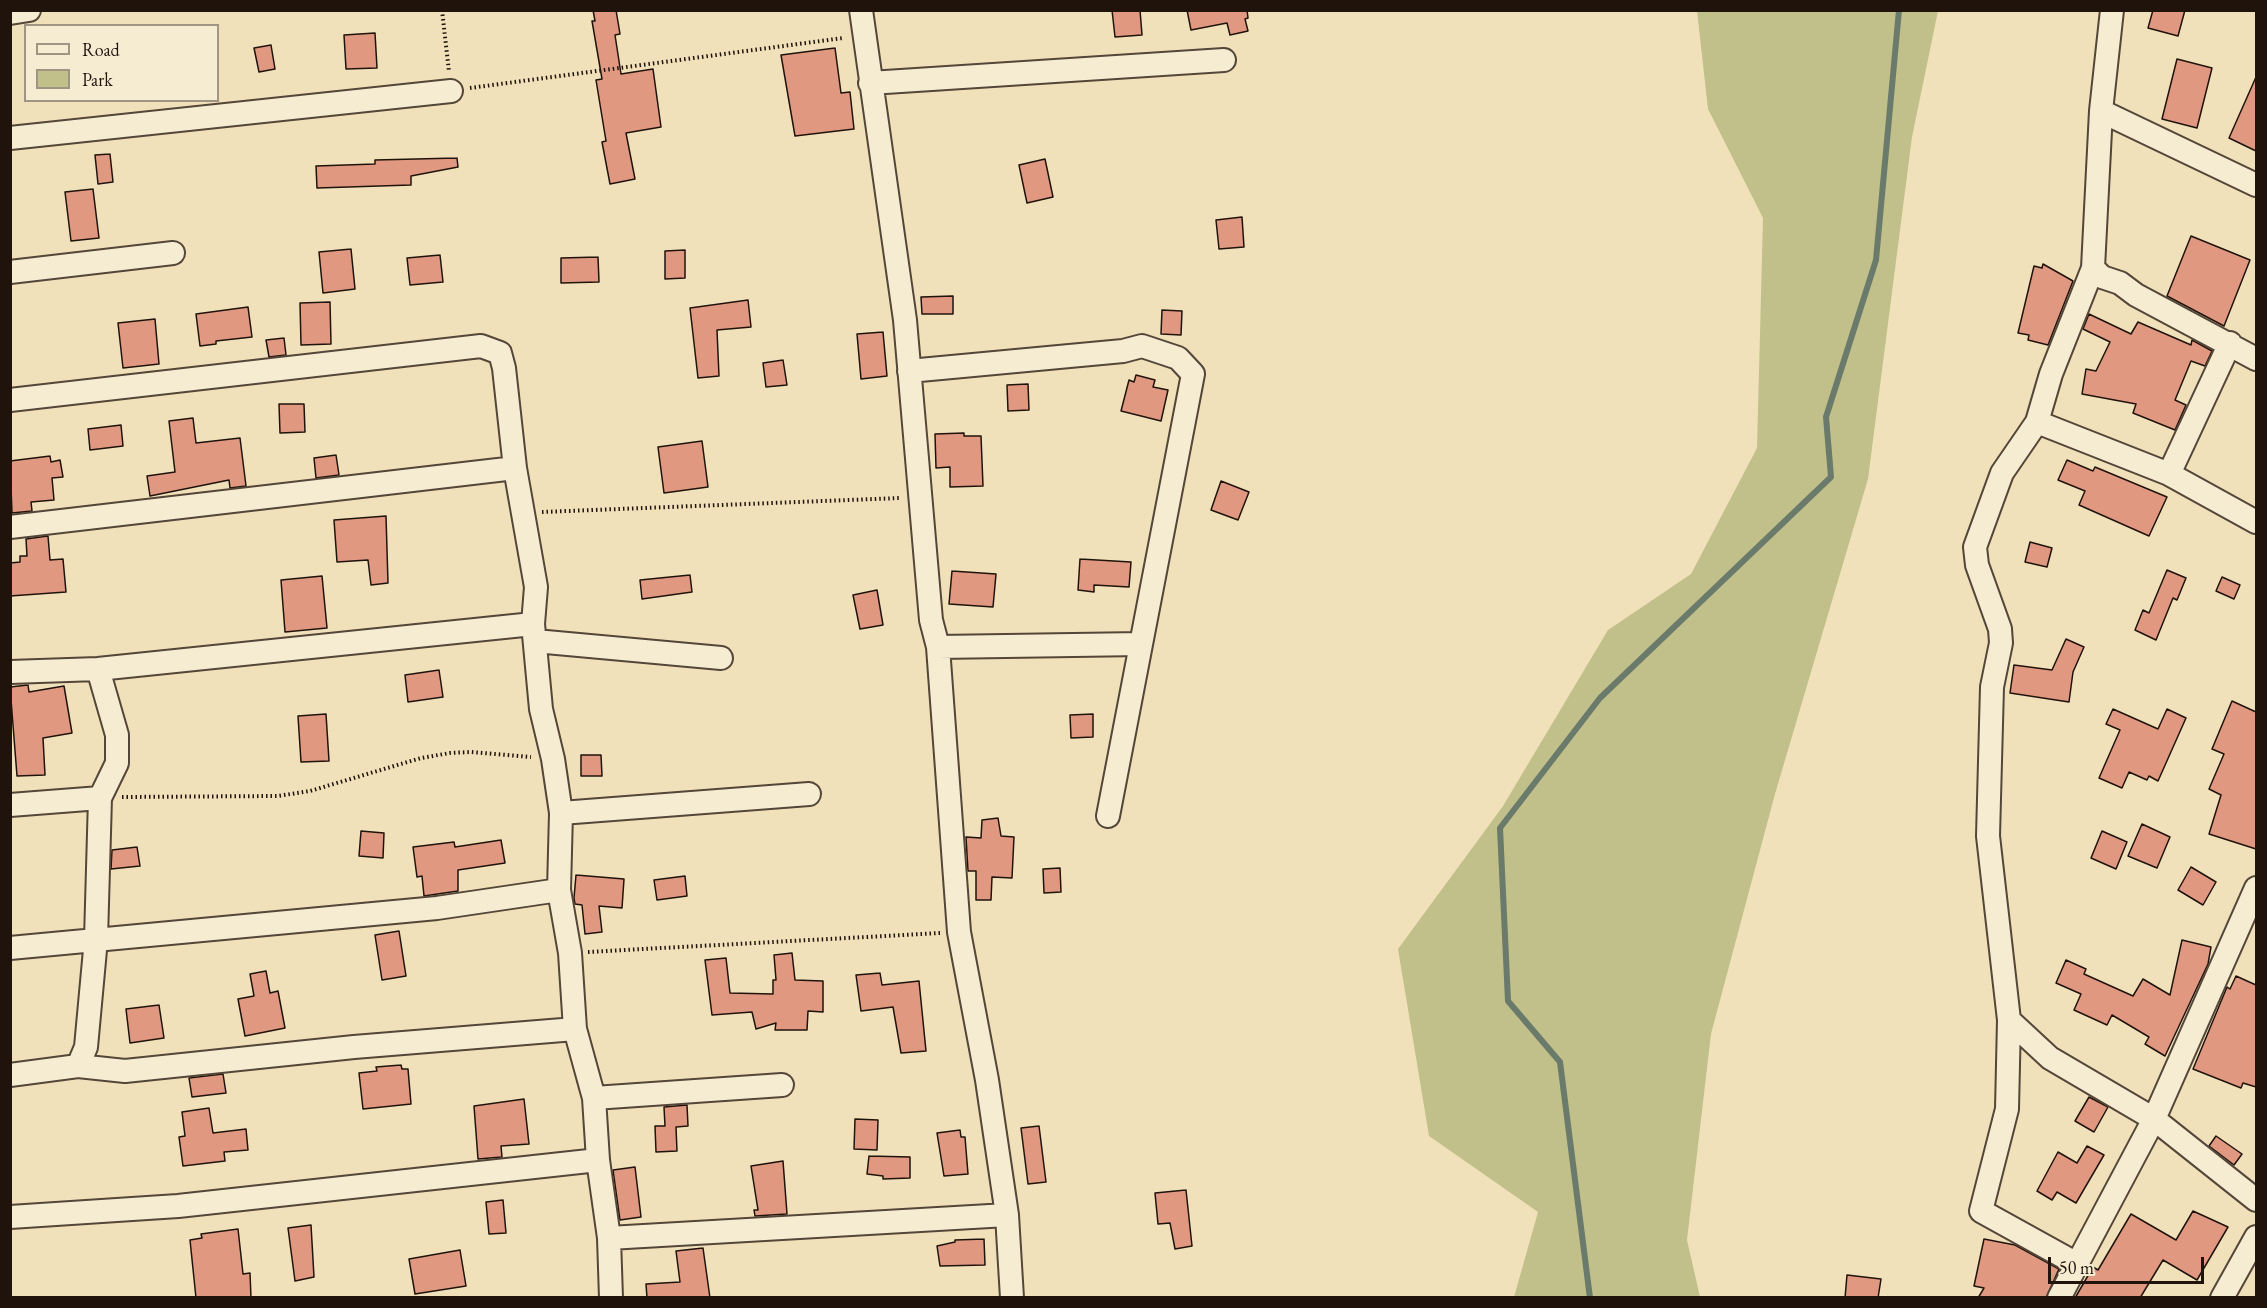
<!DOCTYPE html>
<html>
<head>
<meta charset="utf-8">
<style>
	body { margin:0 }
	#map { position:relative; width:2267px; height:1308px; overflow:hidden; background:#f1e1ba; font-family:"EB Garamond",serif }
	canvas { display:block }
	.frame { position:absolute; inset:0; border:12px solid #20130c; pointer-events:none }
	.legend { position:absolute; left:24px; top:24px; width:195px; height:78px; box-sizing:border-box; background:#f6ecd2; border:2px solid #a09583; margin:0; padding:8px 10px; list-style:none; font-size:18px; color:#20130c }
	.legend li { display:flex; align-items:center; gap:12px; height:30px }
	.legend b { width:30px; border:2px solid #a09583 }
	.scale { position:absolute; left:2048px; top:1257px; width:156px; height:27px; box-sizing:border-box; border:3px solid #20130c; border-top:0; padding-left:8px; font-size:18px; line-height:21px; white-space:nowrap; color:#20130c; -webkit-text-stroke:4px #f6ecd2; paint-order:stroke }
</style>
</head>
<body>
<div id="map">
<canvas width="2267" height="1308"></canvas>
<div class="frame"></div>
<ul class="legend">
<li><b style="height:8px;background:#f6ecd2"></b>Road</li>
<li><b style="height:16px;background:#c2c08a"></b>Park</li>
</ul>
<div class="scale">50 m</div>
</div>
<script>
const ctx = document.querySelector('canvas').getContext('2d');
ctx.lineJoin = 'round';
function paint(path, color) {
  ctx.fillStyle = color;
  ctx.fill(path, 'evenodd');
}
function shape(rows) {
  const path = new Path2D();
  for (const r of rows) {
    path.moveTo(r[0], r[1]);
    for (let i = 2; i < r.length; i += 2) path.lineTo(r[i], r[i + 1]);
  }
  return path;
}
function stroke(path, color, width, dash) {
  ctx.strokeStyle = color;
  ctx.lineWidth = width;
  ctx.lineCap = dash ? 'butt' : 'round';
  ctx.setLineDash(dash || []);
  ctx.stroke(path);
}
paint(shape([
	[1697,11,1938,11,1912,137,1868,479,1775,794,1711,1034,1687,1240,1700,1297,1514,1297,1538,1212,1429,1136,1398,949,1503,806,1608,630,1691,574,1757,448,1763,218,1708,109]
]), '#c2c08a');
stroke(shape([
	[1590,1298,1560,1062,1508,1001,1500,828,1600,698,1831,477,1826,417,1876,260,1899,10]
]), '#6a7a6b', 6);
const building = shape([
	[593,10,616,10,620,34,615,35,621,74,653,69,661,127,626,133,635,179,610,184,602,142,606,141,596,80,602,79,592,21,595,21,593,10],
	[1112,10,1140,10,1142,35,1115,37,1112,10],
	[1187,10,1247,10,1248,18,1245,19,1248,31,1230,35,1227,23,1191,30,1187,10],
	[2153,10,2185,10,2178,36,2148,28,2153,10],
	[375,33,377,68,346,69,344,35,375,33],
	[271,45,275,69,259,72,254,48,271,45],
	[835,48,841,93,850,92,854,129,795,136,781,55,835,48],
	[2177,59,2212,68,2197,128,2162,119,2177,59],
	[2256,77,2256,151,2229,138,2256,77],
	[110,154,113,182,98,184,95,155,110,154],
	[457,158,458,167,411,176,411,185,317,188,316,166,375,164,375,160,457,158],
	[1045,159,1053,197,1027,203,1019,165,1045,159],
	[93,189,99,238,71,241,65,192,93,189],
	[1242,217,1244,247,1219,249,1216,220,1242,217],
	[2191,236,2250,260,2224,326,2167,296,2191,236],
	[351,249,355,289,323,293,319,252,351,249],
	[685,250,685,278,665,279,665,251,685,250],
	[440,255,443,282,410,285,407,258,440,255],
	[598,257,599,282,561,283,561,258,598,257],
	[2043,264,2073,281,2048,345,2028,340,2029,335,2018,333,2034,266,2042,268,2043,264],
	[953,296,953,314,922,314,921,297,953,296],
	[748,300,751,327,717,330,719,376,698,378,690,308,748,300],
	[330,302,331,344,301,345,300,303,330,302],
	[248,307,252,337,216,341,216,344,200,346,196,314,248,307],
	[1162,310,1182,311,1181,335,1161,334,1162,310],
	[2089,314,2131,334,2138,322,2191,345,2192,340,2212,351,2205,366,2191,361,2175,400,2186,405,2175,430,2133,413,2136,404,2082,394,2086,369,2096,371,2110,342,2083,329,2089,314],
	[155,319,159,364,123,368,118,323,155,319],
	[883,332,887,376,861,379,857,334,883,332],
	[284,338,286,355,269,357,266,340,284,338],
	[783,360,787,385,766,387,763,363,783,360],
	[1136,375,1155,380,1153,387,1168,390,1161,421,1121,411,1129,380,1134,382,1136,375],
	[1028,384,1029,410,1008,411,1007,385,1028,384],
	[279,404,304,404,305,432,280,433,279,404],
	[193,418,196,443,240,438,246,486,230,488,229,480,150,496,147,476,175,472,169,421,193,418],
	[121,425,123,446,90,450,88,429,121,425],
	[964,433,964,436,981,436,983,486,950,487,950,467,936,468,935,434,964,433],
	[702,441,708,487,664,493,658,447,702,441],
	[336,455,339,475,316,478,314,458,336,455],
	[50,456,51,462,60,460,63,477,52,478,54,500,31,502,32,511,12,513,10,461,50,456],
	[2067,460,2093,471,2095,467,2167,497,2149,536,2079,505,2085,491,2058,480,2067,460],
	[1221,481,1249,492,1238,520,1211,510,1221,481],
	[386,516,388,583,371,585,368,560,337,562,334,520,386,516],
	[48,536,50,560,63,559,66,592,10,596,10,563,20,562,20,556,27,556,26,539,48,536],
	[2030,542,2052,548,2047,567,2025,562,2030,542],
	[1080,559,1131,562,1129,587,1094,585,1094,592,1078,590,1080,559],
	[2167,570,2186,578,2177,600,2173,598,2156,640,2135,630,2143,610,2149,613,2167,570],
	[952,571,996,574,993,607,949,604,952,571],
	[690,575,692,592,642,599,640,580,690,575],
	[322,576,327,628,285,632,281,580,322,576],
	[2222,577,2240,585,2234,599,2216,591,2222,577],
	[877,590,883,625,860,629,853,595,877,590],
	[2066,639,2084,647,2073,672,2069,702,2010,693,2014,665,2052,670,2066,639],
	[439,670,443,697,408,702,405,675,439,670],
	[28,685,29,692,64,686,72,733,43,738,45,775,17,776,10,687,28,685],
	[2232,701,2256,712,2256,849,2209,834,2221,795,2209,789,2224,754,2212,749,2232,701],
	[2113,709,2158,729,2167,709,2186,718,2158,781,2149,776,2147,780,2129,772,2122,788,2099,778,2120,730,2106,724,2113,709],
	[326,714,329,761,301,762,298,716,326,714],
	[1093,714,1093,737,1071,738,1070,715,1093,714],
	[581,755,601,755,602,776,581,776,581,755],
	[998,818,1001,836,1014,837,1012,878,992,877,991,900,976,900,976,871,968,871,966,837,981,838,982,820,998,818],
	[2142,824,2170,837,2157,868,2128,856,2142,824],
	[361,831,384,833,383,858,359,856,361,831],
	[2102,831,2127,842,2116,869,2091,858,2102,831],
	[501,840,505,863,458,870,458,891,424,896,422,876,417,877,413,847,454,842,455,847,501,840],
	[137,847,140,866,111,869,112,850,137,847],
	[2191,867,2216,882,2203,905,2178,890,2191,867],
	[1060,868,1061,892,1044,893,1043,869,1060,868],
	[576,875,624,879,622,908,599,906,602,932,585,934,582,905,575,904,574,898,576,875],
	[685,876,687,896,657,900,654,880,685,876],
	[399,931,406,976,382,980,375,935,399,931],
	[2182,940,2211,947,2208,964,2165,1056,2145,1044,2149,1037,2112,1015,2107,1025,2074,1010,2081,994,2056,983,2066,960,2086,969,2084,974,2133,996,2143,979,2170,995,2182,940],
	[792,953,795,980,823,981,823,1012,808,1011,807,1030,775,1030,776,1023,756,1029,752,1012,712,1015,705,960,726,958,730,993,773,994,773,980,776,980,774,955,792,953],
	[266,971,270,993,278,991,285,1028,245,1036,238,999,254,996,250,974,266,971],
	[880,973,882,985,919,981,926,1051,901,1053,893,1007,861,1011,856,975,880,973],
	[2236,976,2256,985,2256,1087,2243,1083,2241,1088,2193,1069,2227,987,2230,989,2236,976],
	[159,1005,164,1038,130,1043,126,1009,159,1005],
	[401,1065,402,1069,408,1069,411,1104,363,1109,359,1073,377,1071,376,1067,401,1065],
	[223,1074,226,1093,192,1097,189,1078,223,1074],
	[2089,1097,2108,1107,2094,1132,2075,1121,2089,1097],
	[524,1099,529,1144,501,1146,502,1157,478,1159,474,1106,524,1099],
	[687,1105,688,1126,676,1127,677,1151,656,1152,655,1126,665,1126,664,1107,687,1105],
	[209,1108,213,1133,246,1129,248,1150,224,1152,225,1161,183,1166,179,1137,185,1136,182,1112,209,1108],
	[855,1119,878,1120,877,1150,854,1149,855,1119],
	[1039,1126,1046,1182,1028,1184,1021,1128,1039,1126],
	[960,1130,961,1137,965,1137,968,1174,944,1176,937,1133,960,1130],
	[2216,1136,2242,1154,2234,1165,2209,1146,2216,1136],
	[2087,1146,2104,1155,2076,1203,2057,1192,2052,1200,2037,1191,2058,1152,2077,1163,2087,1146],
	[869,1156,910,1157,910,1178,883,1179,883,1176,867,1174,869,1156],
	[783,1161,787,1214,755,1216,754,1210,758,1210,751,1166,783,1161],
	[635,1167,641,1217,620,1220,613,1170,635,1167],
	[1186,1190,1192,1246,1175,1249,1170,1223,1158,1224,1155,1193,1186,1190],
	[503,1200,506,1233,489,1234,486,1202,503,1200],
	[2193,1211,2228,1227,2197,1280,2163,1260,2140,1298,2075,1298,2093,1267,2098,1270,2131,1214,2176,1240,2193,1211],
	[311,1225,314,1277,295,1281,288,1228,311,1225],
	[238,1229,243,1274,250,1273,251,1298,196,1298,190,1240,202,1238,201,1234,238,1229],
	[984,1239,985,1265,940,1266,937,1246,955,1242,955,1240,984,1239],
	[1984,1239,2015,1245,2059,1269,2046,1298,1978,1298,1984,1288,1974,1286,1984,1239],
	[703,1248,710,1298,647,1298,646,1284,680,1282,676,1251,703,1248],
	[460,1250,466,1286,415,1294,409,1259,460,1250],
	[1847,1275,1881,1279,1878,1298,1845,1298,1847,1275]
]);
paint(building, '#e09881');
stroke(building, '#20130c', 1.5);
const minor = shape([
	[861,10,905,320,931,620,938,647,959,932,987,1080,1007,1215,1012,1298],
	[10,13,29,10],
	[870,83,1224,60],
	[2101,111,2256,185],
	[10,138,451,91],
	[2093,268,2102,277,2120,283,2136,295,2256,359],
	[10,272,173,253],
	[909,371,1123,351,1142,346,1178,358,1193,374,1108,816],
	[10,400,481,346,500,353,504,368,515,468,536,587,533,624,541,709,553,759,561,813,559,890,570,953,575,1029,594,1098,598,1160,609,1238,611,1298],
	[2037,422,2169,474,2256,522],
	[2169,474,2230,343],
	[10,527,515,468],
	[535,641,721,658],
	[938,647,1141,644],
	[10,672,98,669,533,624],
	[10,805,100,798],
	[561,813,809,794],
	[10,948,437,908,559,890],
	[2009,1020,2050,1058,2154,1119,2256,1200],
	[78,1066,86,1047,96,939,100,798,117,763,117,735,98,669],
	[10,1075,78,1066,125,1071,354,1047,575,1029],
	[594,1098,782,1085],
	[10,1217,178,1206,598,1160],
	[609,1238,1007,1215],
	[2075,1263,1981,1211,2007,1109,2009,1020,1988,836,1992,687,2001,643,2000,629,1977,565,1975,547,2002,473,2037,422,2051,374,2093,268,2101,111,2112,10],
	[2059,1298,2154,1119,2256,888],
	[2222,1298,2256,1237]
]);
stroke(minor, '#544638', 26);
stroke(shape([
	[442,10,449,72],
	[470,88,843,38],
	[542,512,900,498],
	[122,797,278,796,310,791,421,758,450,753,471,752,531,757],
	[588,952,940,933]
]), '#20130c', 4, [1.5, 3]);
stroke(minor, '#f6ecd2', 22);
</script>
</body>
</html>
